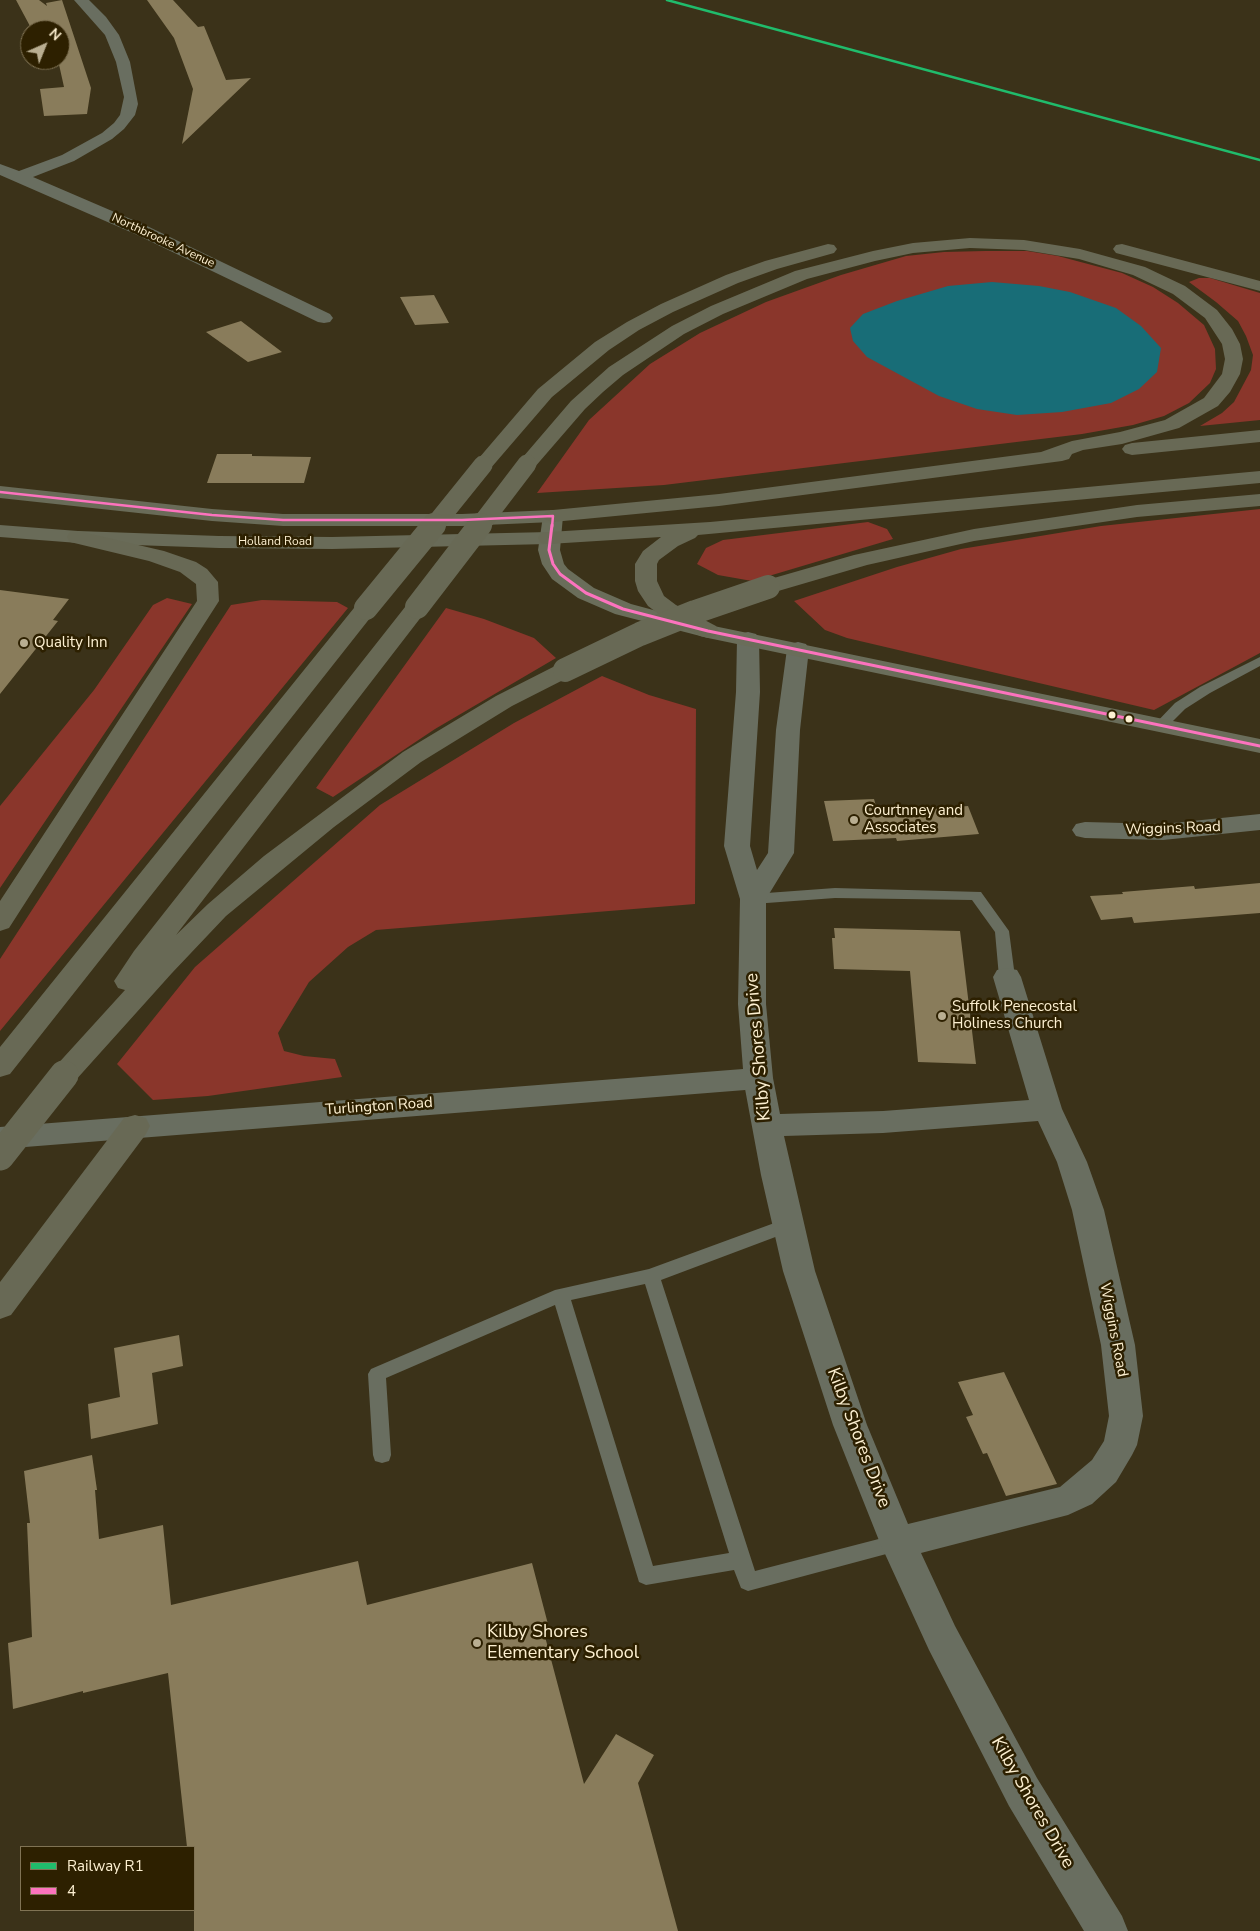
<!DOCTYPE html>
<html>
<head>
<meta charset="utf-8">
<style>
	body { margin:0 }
	#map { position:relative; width:1260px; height:1931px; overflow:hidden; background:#3b3219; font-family:"Nunito Sans",sans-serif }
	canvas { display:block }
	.legend { position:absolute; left:20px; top:1846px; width:175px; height:65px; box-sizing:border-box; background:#2d2000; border:1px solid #807354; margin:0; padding:6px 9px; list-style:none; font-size:15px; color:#fdf0d1 }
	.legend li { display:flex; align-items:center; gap:10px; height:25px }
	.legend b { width:25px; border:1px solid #807354 }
	.north { position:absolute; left:20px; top:20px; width:50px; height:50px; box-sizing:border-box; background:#2d2000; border:1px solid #807354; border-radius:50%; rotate:44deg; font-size:14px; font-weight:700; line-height:20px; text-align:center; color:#fdf0d1 }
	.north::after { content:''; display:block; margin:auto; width:18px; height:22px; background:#b9ae91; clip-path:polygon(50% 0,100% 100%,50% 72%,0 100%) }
</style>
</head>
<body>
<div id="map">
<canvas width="1260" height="1931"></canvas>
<ul class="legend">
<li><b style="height:6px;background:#20bc6c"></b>Railway R1</li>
<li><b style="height:6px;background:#fc73be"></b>4</li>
</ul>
<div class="north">N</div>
</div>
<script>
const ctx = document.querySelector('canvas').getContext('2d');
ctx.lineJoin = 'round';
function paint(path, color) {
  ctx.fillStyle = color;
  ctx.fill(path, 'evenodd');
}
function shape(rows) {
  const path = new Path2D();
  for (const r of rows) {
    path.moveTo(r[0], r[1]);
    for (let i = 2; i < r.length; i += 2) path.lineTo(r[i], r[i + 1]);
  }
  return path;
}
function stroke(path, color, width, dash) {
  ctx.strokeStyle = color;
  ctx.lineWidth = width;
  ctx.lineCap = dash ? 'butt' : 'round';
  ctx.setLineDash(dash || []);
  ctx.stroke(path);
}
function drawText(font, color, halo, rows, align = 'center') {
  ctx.font = font + ' "Nunito Sans",sans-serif';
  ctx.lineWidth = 5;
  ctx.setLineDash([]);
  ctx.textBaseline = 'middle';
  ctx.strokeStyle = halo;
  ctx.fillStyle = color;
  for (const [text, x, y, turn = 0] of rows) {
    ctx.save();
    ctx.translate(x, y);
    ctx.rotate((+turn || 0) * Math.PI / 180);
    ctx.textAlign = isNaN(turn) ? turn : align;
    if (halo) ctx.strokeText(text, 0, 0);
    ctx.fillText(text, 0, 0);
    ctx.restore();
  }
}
paint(shape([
	[985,251,1027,251,1058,256,1122,273,1153,287,1178,303,1204,325,1215,349,1216,369,1210,383,1189,403,1164,416,1133,425,1082,434,664,485,537,493,589,420,650,364,700,333,766,302,841,275,906,256,944,252],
	[1199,278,1210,278,1260,293,1260,420,1200,426,1222,413,1234,402,1251,370,1253,355,1246,336,1238,321,1216,302,1189,282],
	[1260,509,1260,653,1154,710,847,638,825,630,794,601,897,567,961,549,1101,526],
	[868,522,887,529,893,539,752,581,718,575,697,564,706,548,723,540],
	[167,598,192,604,0,888,0,806,94,690,153,605],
	[262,600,337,602,348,608,0,1031,0,959,231,605],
	[446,608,484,619,534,638,556,658,435,729,333,797,316,788],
	[602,676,649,695,696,709,695,904,376,930,348,947,309,982,278,1033,284,1051,304,1056,335,1059,342,1077,208,1096,153,1100,117,1064,195,967,380,805,514,723]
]), '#8a362b');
paint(shape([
	[992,282,1039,286,1070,292,1116,308,1141,326,1161,348,1157,372,1139,389,1111,403,1062,412,1017,415,977,409,939,396,867,357,853,341,850,328,863,314,897,301,948,286]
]), '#186d77');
paint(shape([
	[16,0,39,0,47,6,46,3,62,0,91,88,87,114,44,116,40,89,64,87,58,60,60,60,60,30,52,30,51,25,31,28],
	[147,0,173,0,198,27,204,26,226,80,251,78,182,144,193,89,174,38],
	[434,295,449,323,415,325,400,297],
	[241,321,282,352,248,362,206,332],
	[217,454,252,454,252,456,311,457,304,483,207,483],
	[0,590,69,599,53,620,58,621,0,694],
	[874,799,878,813,968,806,979,834,897,841,896,838,833,841,824,801],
	[1260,883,1260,913,1134,923,1132,917,1101,920,1090,896,1123,894,1122,892,1194,886,1195,889],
	[834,928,960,931,976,1064,918,1062,910,971,834,969,832,938,835,938],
	[179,1335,183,1366,152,1373,158,1424,91,1439,88,1404,120,1397,114,1348],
	[1004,1372,1057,1484,1006,1496,987,1453,983,1454,966,1417,973,1415,958,1382],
	[92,1455,97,1490,95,1490,99,1539,163,1525,171,1605,358,1561,367,1605,532,1563,549,1628,543,1629,584,1784,616,1734,654,1755,638,1783,678,1931,194,1931,194,1847,187,1847,168,1673,83,1693,83,1691,13,1709,8,1643,32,1637,27,1523,30,1523,24,1471]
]), '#897c5b');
paint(shape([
	[1260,657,1260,666,1210,693,1185,709,1165,729,1160,730,1153,726,1175,703,1200,687,1260,657],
	[835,888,981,892,1009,931,1015,977,1012,981,1007,982,1002,981,999,977,995,932,972,900,835,898,753,904,748,902,746,899,748,896,753,894,835,888],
	[788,1218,794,1220,797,1225,794,1230,661,1280,755,1571,898,1534,905,1537,908,1543,905,1549,748,1591,741,1588,734,1570,646,1585,639,1582,555,1305,386,1378,391,1455,389,1461,382,1463,375,1461,373,1455,368,1374,371,1369,555,1290,649,1269,788,1218],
	[645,1284,729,1553,653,1566,571,1300,645,1284]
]), '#696e60');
paint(shape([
	[74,0,89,0,106,17,119,35,130,62,138,104,135,115,124,129,112,139,74,161,33,177,147,226,330,314,333,318,330,322,324,323,318,322,135,234,0,175,0,164,19,171,62,155,102,133,114,123,120,115,124,97,116,62,105,35,74,0],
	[1260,814,1260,830,1163,840,1085,838,1076,836,1072,830,1076,824,1085,822,1163,824,1260,814],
	[1007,968,1017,970,1021,977,1062,1109,1087,1162,1104,1210,1135,1345,1143,1416,1137,1445,1132,1455,1116,1482,1092,1504,1068,1515,921,1553,955,1626,1037,1778,1122,1916,1128,1931,1084,1931,1009,1806,929,1650,880,1543,833,1425,783,1271,761,1175,743,1078,748,1071,758,1067,768,1071,773,1078,780,1114,883,1111,1029,1100,993,977,997,970,1007,968],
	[1038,1121,1057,1162,1072,1210,1101,1345,1109,1416,1104,1441,1092,1460,1060,1487,908,1524,867,1425,815,1271,784,1136,883,1133,1038,1121]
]), '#696e60');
paint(shape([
	[748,632,756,634,759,639,760,692,750,846,757,870,768,853,776,730,787,649,790,644,798,642,806,644,809,649,800,730,794,853,766,899,766,1004,773,1078,768,1085,758,1089,0,1149,0,1127,743,1069,738,1004,740,899,724,846,736,692,737,639,740,634,748,632]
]), '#696e60');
paint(shape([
	[553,510,560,512,563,516,560,550,564,564,568,569,594,588,631,604,709,625,1260,739,1260,753,708,638,615,614,578,598,552,579,542,564,538,550,543,516,546,512,553,510]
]), '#6a6d5a');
paint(shape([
	[0,486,212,509,283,514,462,514,553,510,560,512,563,516,560,520,553,522,462,526,283,526,212,521,0,498,0,486],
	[0,525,78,531,219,536,332,537,549,532,557,533,560,538,557,543,549,544,332,549,219,548,78,543,0,537,0,525]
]), '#696b58');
paint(shape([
	[970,238,1024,240,1080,249,1145,267,1185,286,1217,310,1232,329,1240,344,1243,359,1240,374,1230,392,1218,406,1179,428,1122,444,1083,450,1072,454,1069,459,1062,461,719,506,553,522,546,520,543,516,546,512,553,510,719,494,1041,452,1072,441,1120,432,1165,420,1204,398,1222,374,1225,359,1222,344,1205,318,1173,294,1133,275,1079,259,1024,250,970,248,913,253,875,261,807,279,723,314,684,334,623,375,603,392,585,409,534,468,527,470,520,468,517,464,571,401,609,367,672,326,711,306,795,271,873,251,913,243,970,238],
	[828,244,834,245,837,249,834,253,777,269,738,283,673,312,639,330,609,350,552,397,490,469,483,471,476,469,473,465,538,389,595,342,627,322,661,304,726,275,765,261,828,244],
	[1122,244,1260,281,1260,291,1116,253,1113,249,1116,245,1122,244],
	[1260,430,1260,442,1132,455,1125,453,1122,449,1125,445,1132,443,1260,430],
	[1260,471,1260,483,698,535,695,538,678,546,659,560,657,564,657,581,664,596,676,605,716,626,719,631,716,636,708,638,700,636,660,615,648,606,638,591,635,581,635,564,643,551,661,537,549,544,541,543,538,538,541,533,549,532,710,522,1260,471],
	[1260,494,1260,506,1137,517,974,541,867,565,768,594,760,592,757,587,760,582,854,555,974,529,1137,505,1260,494],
	[78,531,164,551,196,562,207,569,218,582,219,601,9,928,0,931,0,901,197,601,196,584,180,572,149,561,70,542,67,537,70,532,78,531],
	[417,600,425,602,428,607,425,612,176,935,208,904,264,856,403,752,496,696,557,665,565,663,573,665,577,670,573,675,512,706,421,762,334,827,226,916,172,973,74,1082,64,1085,54,1082,49,1075,54,1068,125,990,118,988,114,981,134,951,409,602,417,600],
	[366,601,374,603,377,608,374,613,10,1074,0,1077,0,1047,358,603,366,601],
	[135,1115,146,1118,150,1126,146,1134,11,1315,0,1319,0,1282,124,1118,135,1115]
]), '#686955');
stroke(shape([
	[433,527,483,465],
	[479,527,527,464]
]), '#686955', 19);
stroke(shape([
	[417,607,480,525],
	[366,608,434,525],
	[565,670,640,634,695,612,768,587]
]), '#686955', 24);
stroke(shape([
	[0,1156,64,1075]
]), '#686955', 29);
stroke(shape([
	[0,492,212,515,283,520,462,520,553,516,552,527]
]), '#fc73be', 2.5);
stroke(shape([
	[552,525,549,550,553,564,560,574,586,593,623,609,708,631,1260,746]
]), '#fc73be', 3);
stroke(shape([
	[667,0,1260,160]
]), '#20bc6c', 2.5);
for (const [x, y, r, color] of [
	[24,643,5,"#b9ae91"],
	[1112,715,4.5,"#fdf0d1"],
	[1129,719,4.5,"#fdf0d1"],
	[854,820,5,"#b9ae91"],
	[942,1016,5,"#b9ae91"],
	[477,1643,5,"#b9ae91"]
]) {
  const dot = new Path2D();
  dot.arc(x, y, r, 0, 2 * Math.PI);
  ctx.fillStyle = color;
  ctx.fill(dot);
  stroke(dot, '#2d2000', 2);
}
drawText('12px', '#fdf0d1', '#2d2000', [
	["Northbrooke Avenue",163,241,25],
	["Holland Road",275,542]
]);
drawText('15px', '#fdf0d1', '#2d2000', [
	["Quality Inn",34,643],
	["Courtnney and",864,811],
	["Associates",864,828],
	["Suffolk Penecostal",952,1007],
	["Holiness Church",952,1024]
], 'left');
drawText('15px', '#fdf0d1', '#2d2000', [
	["Wiggins Road",1173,829,-2],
	["Turlington Road",379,1107,-4],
	["Wiggins Road",1113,1330,79]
]);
drawText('18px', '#fdf0d1', '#2d2000', [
	["Kilby Shores Drive",759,1047,-95],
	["Kilby Shores Drive",858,1438,69],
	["Kilby Shores Drive",1032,1803,60]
]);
drawText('18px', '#fdf0d1', '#2d2000', [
	["Kilby Shores",487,1633],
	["Elementary School",487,1654]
], 'left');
</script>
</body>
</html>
